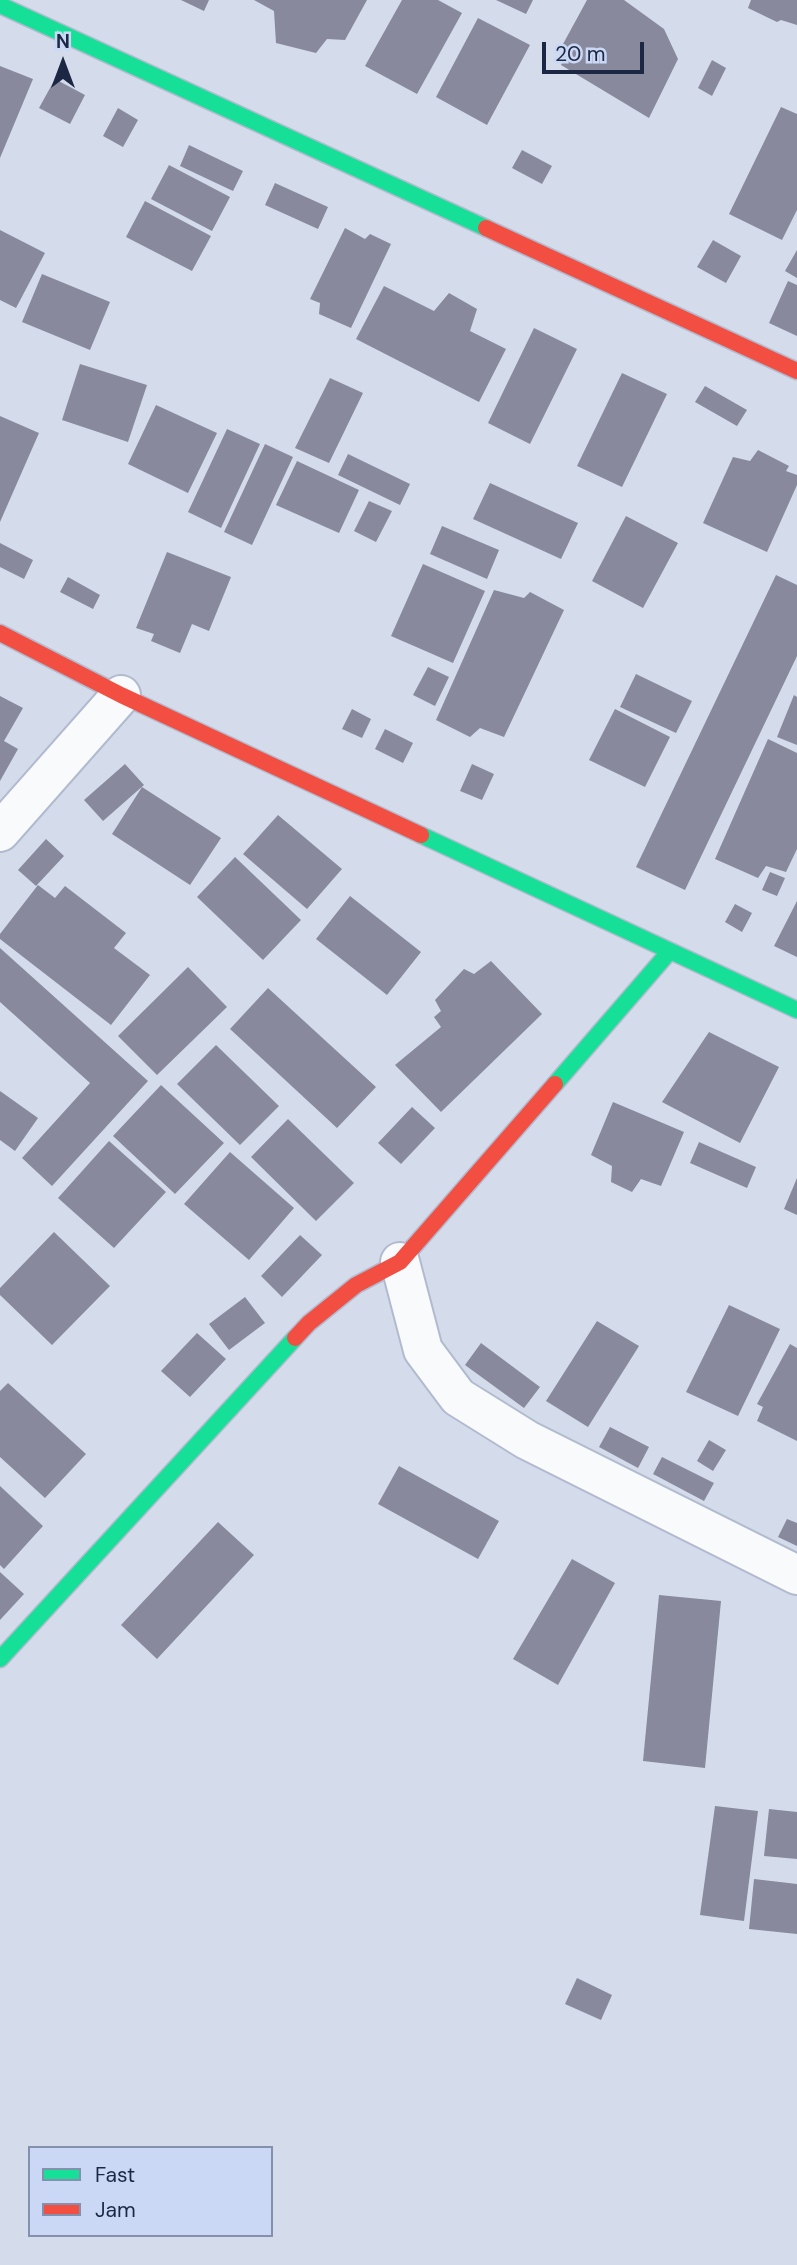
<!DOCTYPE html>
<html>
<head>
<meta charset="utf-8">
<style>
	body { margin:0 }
	#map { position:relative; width:797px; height:2265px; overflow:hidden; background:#d4dceb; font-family:"DM Sans",sans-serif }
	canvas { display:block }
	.legend { position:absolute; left:28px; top:2146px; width:245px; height:91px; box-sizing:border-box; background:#cad8f5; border:2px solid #8491ae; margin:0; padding:9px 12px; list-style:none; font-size:21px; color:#1c2743 }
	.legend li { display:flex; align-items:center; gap:14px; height:35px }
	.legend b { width:35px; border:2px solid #8491ae }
	.north { position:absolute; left:28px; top:28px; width:70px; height:70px; -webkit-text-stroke:5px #cad8f5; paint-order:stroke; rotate:0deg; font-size:19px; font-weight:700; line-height:28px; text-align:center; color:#1c2743 }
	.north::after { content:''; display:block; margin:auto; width:24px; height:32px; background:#1c2743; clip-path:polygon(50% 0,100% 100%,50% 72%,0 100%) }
	.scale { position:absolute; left:542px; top:42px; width:102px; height:32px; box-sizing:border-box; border:4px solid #1c2743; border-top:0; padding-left:9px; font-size:21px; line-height:24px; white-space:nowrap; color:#1c2743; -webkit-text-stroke:5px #cad8f5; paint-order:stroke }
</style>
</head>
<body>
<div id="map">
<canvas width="797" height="2265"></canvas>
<ul class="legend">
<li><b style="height:9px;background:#16e098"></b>Fast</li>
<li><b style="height:9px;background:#f24e42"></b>Jam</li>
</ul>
<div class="north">N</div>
<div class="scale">20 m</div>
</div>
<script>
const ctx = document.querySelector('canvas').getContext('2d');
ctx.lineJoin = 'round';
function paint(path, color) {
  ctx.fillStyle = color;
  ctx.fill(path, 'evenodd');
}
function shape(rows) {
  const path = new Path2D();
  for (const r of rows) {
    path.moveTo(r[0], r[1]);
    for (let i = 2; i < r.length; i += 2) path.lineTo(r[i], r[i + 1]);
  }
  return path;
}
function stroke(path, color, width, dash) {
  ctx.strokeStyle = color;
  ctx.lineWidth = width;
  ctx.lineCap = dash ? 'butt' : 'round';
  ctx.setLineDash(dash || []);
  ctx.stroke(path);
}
paint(shape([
	[181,0,209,0,204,11],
	[254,0,367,0,345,40,327,39,316,53,276,43,274,11],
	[402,0,438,0,462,13,417,94,365,66],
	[496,0,533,0,526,14],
	[587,0,624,0,664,29,678,59,649,118,561,65,567,51,563,44],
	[751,0,797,0,797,25,781,20,777,22,748,8],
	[478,18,530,45,487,125,436,97],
	[712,60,726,68,712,96,698,88],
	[0,66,33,79,0,158],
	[55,79,85,95,70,124,39,108],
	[781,107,797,114,797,210,782,240,729,214],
	[118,108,138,120,123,147,103,136],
	[189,145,243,171,233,191,180,166],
	[522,150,552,166,542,184,512,168],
	[169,165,230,197,212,231,151,199],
	[275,183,328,207,318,229,265,205],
	[145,201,211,236,192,271,126,237],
	[345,228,365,239,370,234,391,244,351,328,319,314,320,303,310,299],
	[0,230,45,253,16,308,0,300],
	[713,240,741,256,726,283,697,267],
	[797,250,797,278,785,271],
	[42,274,110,302,90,350,22,322],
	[788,281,797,285,797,336,769,323],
	[384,286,434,311,449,293,477,309,470,331,506,349,479,402,356,339],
	[534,328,577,349,530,444,488,423],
	[80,364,147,385,128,442,62,420],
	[622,373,667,394,622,487,577,466],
	[330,378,363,393,329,463,295,448],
	[705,386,747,410,737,426,695,402],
	[156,405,217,433,188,493,128,464],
	[0,416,39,433,0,522],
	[227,429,260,444,221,528,188,512],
	[265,444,293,457,252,545,224,532],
	[758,450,789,466,786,471,797,475,797,485,767,552,703,523,733,457,750,461],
	[348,454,410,484,400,505,338,475],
	[297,461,359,490,339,533,276,505],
	[490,483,578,523,561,559,473,519],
	[369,501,392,511,376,542,354,531],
	[626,516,678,543,643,608,592,581],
	[442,526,499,550,487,579,430,554],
	[0,543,33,560,24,579,0,567],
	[167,552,231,577,209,631,192,624,180,653,151,641,154,634,136,628],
	[423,564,485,591,453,663,391,636],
	[776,575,797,585,797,656,685,890,636,867],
	[68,577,100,595,93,609,60,592],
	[494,590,524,598,530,592,564,610,504,737,480,728,470,737,436,720],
	[428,667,449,677,435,706,413,695],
	[636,674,692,701,676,733,620,707],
	[794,695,797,697,797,745,777,737],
	[0,696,23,708,4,741,18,749,0,781],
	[352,709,371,719,362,738,342,729],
	[615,709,670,737,645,787,589,760],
	[385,729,413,743,403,763,375,749],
	[768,739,797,753,797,849,786,872,766,866,758,878,715,859],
	[125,764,144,785,103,821,84,800],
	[472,764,494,774,482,800,460,791],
	[142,787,221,838,190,885,112,834],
	[278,815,342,869,307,909,243,854],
	[46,839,64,856,36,886,18,870],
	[235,857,301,920,263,960,197,897],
	[770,872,785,878,777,896,762,890],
	[38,885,55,898,65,886,126,933,114,948,150,975,111,1025,0,939,0,934],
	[350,896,421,952,387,995,316,939],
	[797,901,797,957,774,946],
	[735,904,752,913,742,932,725,922],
	[0,948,148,1081,52,1186,22,1158,90,1083,0,1002],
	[491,961,542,1014,441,1112,395,1065,441,1027,434,1017,441,1011,435,1000,464,969,474,974],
	[188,967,227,1007,157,1075,118,1036],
	[268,988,376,1087,337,1128,230,1029],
	[709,1032,779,1067,740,1143,662,1102],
	[216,1045,279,1106,240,1145,177,1084],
	[161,1085,224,1143,175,1194,113,1136],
	[0,1091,38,1118,15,1151,0,1140],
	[613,1102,684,1132,661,1186,641,1179,632,1192,611,1182,612,1166,591,1155],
	[412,1107,435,1128,401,1164,378,1143],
	[288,1119,354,1183,316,1221,251,1157],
	[109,1141,166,1192,114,1248,58,1198],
	[699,1142,756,1167,747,1188,690,1163],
	[230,1152,294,1208,249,1260,184,1204],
	[797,1178,797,1215,784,1209],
	[54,1232,110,1286,52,1345,0,1295,0,1288],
	[300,1235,322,1255,282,1297,261,1276],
	[245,1297,265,1323,229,1350,209,1324],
	[729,1305,780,1329,738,1416,686,1392],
	[597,1321,639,1346,588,1427,546,1401],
	[197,1333,226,1359,190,1397,161,1371],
	[481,1343,540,1387,524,1408,465,1365],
	[790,1344,797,1348,797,1441,757,1421,763,1407,757,1404],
	[8,1383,86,1454,45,1498,0,1457,0,1391],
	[610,1427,649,1447,638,1468,599,1447],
	[709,1440,726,1450,713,1471,697,1461],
	[662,1457,714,1483,704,1501,653,1474],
	[399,1466,499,1521,478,1559,378,1504],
	[0,1486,43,1526,4,1569,0,1565],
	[787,1519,797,1523,797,1546,778,1537],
	[218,1522,254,1555,157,1659,121,1625],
	[572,1559,615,1583,558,1685,513,1659],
	[0,1572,24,1594,0,1620],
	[659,1595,721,1601,705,1768,643,1761],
	[715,1806,758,1811,744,1921,700,1915],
	[769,1809,797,1812,797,1859,764,1856],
	[754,1879,797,1884,797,1934,749,1929],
	[577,1978,612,1995,601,2020,565,2004]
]), '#88899c');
const street = shape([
	[0,832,121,695],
	[400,1262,423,1350,458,1397,527,1440,797,1575]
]);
const fast = shape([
	[0,5,486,228],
	[421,835,797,1010],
	[555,1084,670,951],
	[0,1659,295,1338]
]);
const jam = shape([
	[486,228,797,371],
	[0,633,121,695,421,835],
	[295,1338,309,1323,356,1285,400,1262,555,1084]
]);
stroke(street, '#b1bace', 42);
stroke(fast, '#b1bace', 19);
stroke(jam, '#b1bace', 19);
stroke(street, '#f9fafc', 38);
stroke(fast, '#16e098', 16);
stroke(jam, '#f24e42', 16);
</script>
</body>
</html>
